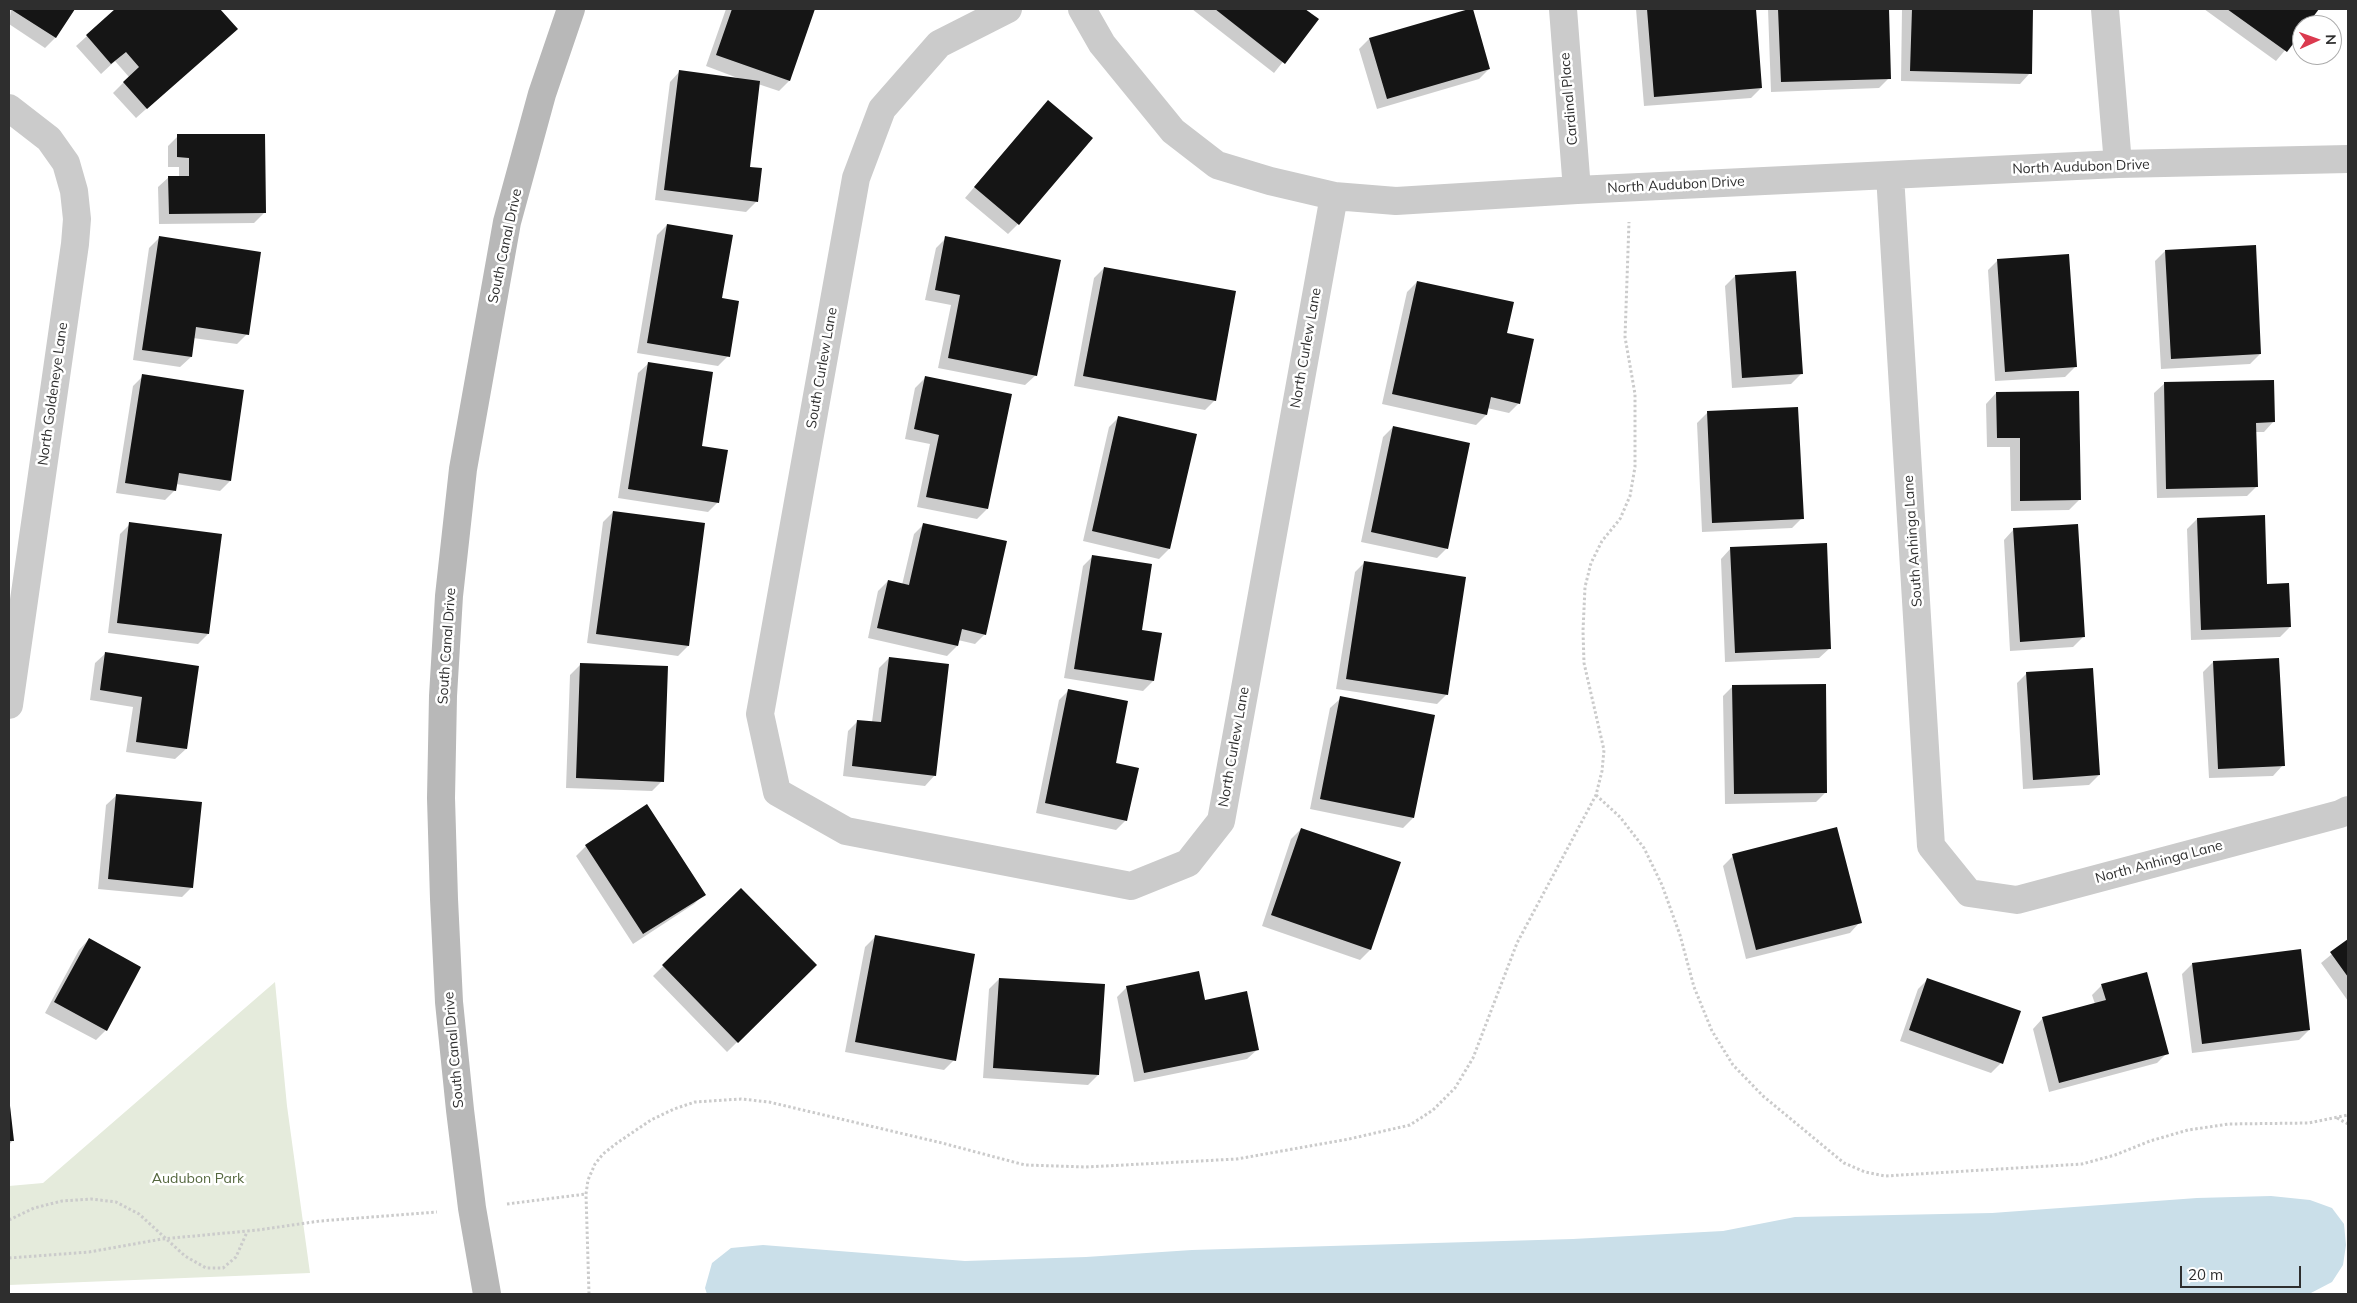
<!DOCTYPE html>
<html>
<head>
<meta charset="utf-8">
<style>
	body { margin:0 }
	#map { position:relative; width:2357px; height:1303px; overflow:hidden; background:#fff; font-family:Mulish,sans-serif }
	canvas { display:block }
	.frame { position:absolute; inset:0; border:10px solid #2e2e2e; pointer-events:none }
	.north { position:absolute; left:2292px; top:15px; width:50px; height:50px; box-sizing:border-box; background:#fff; border:1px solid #ababab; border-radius:50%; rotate:88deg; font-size:14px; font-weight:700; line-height:20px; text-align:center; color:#2e2e2e }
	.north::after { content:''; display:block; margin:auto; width:18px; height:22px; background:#db3a4f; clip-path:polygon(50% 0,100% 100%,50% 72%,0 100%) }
	.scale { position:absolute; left:2180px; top:1266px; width:121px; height:22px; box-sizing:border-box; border:2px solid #2e2e2e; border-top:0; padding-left:6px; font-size:15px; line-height:18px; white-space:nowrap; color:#2e2e2e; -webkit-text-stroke:4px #fff; paint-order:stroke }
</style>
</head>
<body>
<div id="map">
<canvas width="2357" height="1303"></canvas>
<div class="frame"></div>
<div class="north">N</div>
<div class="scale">20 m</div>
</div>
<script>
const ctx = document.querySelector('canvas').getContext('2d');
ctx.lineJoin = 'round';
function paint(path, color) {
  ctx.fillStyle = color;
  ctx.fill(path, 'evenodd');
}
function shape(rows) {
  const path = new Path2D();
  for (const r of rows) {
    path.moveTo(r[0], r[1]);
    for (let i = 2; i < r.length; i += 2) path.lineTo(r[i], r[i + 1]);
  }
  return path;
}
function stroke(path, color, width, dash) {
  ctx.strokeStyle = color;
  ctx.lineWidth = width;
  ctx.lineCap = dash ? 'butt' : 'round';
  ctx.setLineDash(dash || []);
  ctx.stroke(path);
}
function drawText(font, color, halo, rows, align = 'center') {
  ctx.font = font + ' Mulish,sans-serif';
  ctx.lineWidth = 5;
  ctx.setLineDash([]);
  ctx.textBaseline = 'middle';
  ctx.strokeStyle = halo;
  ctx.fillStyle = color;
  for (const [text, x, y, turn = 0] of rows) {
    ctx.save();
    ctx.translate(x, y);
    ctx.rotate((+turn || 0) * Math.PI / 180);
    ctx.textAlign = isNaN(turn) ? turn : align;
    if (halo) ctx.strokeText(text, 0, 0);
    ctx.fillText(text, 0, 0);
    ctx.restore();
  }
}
paint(shape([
	[275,982,287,1106,310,1273,9,1285,9,1186,43,1183]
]), '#e5ebdc');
paint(shape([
	[2271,1196,2310,1200,2332,1208,2344,1224,2346,1245,2343,1265,2332,1282,2309,1294,707,1294,705,1288,712,1263,731,1248,763,1245,965,1261,1086,1257,1192,1250,1573,1239,1723,1231,1795,1217,1992,1213,2197,1198]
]), '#cadfe9');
paint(shape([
	[11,9,74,9,55,38,45,48,9,24],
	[117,9,218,9,236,29,136,118,113,93,129,77,115,61,101,74,76,46],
	[726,9,814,9,789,81,779,91,758,84,748,168,756,202,746,212,655,200,670,82,680,71,743,80,706,66],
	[1192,9,1305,9,1317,19,1274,73],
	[1636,9,1755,9,1761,88,1751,98,1644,106],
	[1768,9,1887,9,1889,78,1879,88,1771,92],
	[1902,9,2031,9,2030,73,2020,84,1901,81],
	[2204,9,2317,9,2305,25,2302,25,2302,30,2276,61],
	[1369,39,1489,69,1479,79,1377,109,1359,49],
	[1048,101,1018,224,1008,234,965,198],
	[178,136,264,213,254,223,159,224,158,187,169,177,179,177,179,167,168,167,168,146],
	[667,225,721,299,728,356,718,366,637,353,657,235],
	[159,238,247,334,237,344,193,338,191,357,180,367,133,360,149,248],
	[946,238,1036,375,1025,385,938,368,951,305,925,300,936,248],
	[2165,251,2260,354,2250,364,2161,369,2155,261],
	[1998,260,2075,367,2065,377,1995,381,1988,270],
	[1104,268,1215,400,1205,410,1074,386,1094,278],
	[1735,276,1801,374,1791,384,1732,388,1725,286],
	[1417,282,1505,334,1519,403,1509,413,1487,408,1486,415,1476,425,1382,404,1407,292],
	[649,363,701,447,718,502,708,512,618,498,638,373],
	[143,376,230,481,220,491,176,484,175,490,165,500,116,493,133,386],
	[925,378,987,509,977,519,917,507,930,444,905,439,915,388],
	[2165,383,2274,421,2264,432,2255,432,2257,486,2247,496,2157,498,2154,393],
	[1996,393,2079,500,2069,510,2011,511,2010,447,1987,447,1986,404],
	[1707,413,1802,518,1792,528,1702,532,1697,423],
	[1119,417,1169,549,1159,559,1083,541,1109,427],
	[1393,427,1447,548,1437,558,1361,542,1383,437],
	[613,512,688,646,678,656,587,643,603,522],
	[2197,519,2266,586,2290,627,2280,637,2191,640,2187,529],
	[130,524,208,634,198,644,108,633,120,534],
	[924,524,985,634,975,644,958,640,957,646,947,656,868,638,878,591,888,581,902,585,914,534],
	[2014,529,2083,637,2073,647,2010,651,2004,540],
	[1731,548,1830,648,1819,658,1725,662,1721,559],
	[1093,556,1140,631,1161,634,1153,681,1143,691,1064,678,1083,566],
	[1365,562,1447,694,1437,704,1336,689,1355,572],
	[106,653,186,749,175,759,126,752,133,707,90,700,95,663],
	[889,658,935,775,925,786,843,776,848,731,858,721,872,722,879,668],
	[2213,662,2283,765,2273,776,2209,778,2203,672],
	[580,665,662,781,652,791,566,788,570,675],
	[2027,673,2099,775,2089,785,2023,789,2017,683],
	[1733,686,1826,792,1816,802,1725,804,1723,696],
	[1069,690,1114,764,1126,820,1116,830,1036,813,1059,700],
	[1341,698,1413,818,1403,828,1310,809,1330,708],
	[117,795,192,887,182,897,98,889,106,805],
	[1301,829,1370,950,1360,960,1262,926,1291,839],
	[586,846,704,894,694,904,633,944,576,856],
	[1733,856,1860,922,1850,933,1746,959,1723,866],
	[741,890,815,965,727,1052,653,976],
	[875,937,954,1060,944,1070,845,1052,865,947],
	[89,939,106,1030,96,1040,45,1013,79,950],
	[2348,941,2348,1001,2321,963],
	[2192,964,2309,1030,2299,1040,2192,1053,2182,974],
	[999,979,1098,1075,1088,1085,983,1078,989,989],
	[1928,979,2001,1063,1991,1073,1900,1041,1918,989],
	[2102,985,2167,1053,2157,1063,2049,1092,2033,1029,2043,1018,2095,1004,2092,995],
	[1127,987,1204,1001,1258,1049,1247,1059,1134,1082,1117,997],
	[9,1096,13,1140,9,1145]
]), '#0003');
paint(shape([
	[13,9,75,9,56,38,12,10],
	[115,9,220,9,238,29,147,109,123,82,139,67,126,52,111,64,86,35],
	[732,9,815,9,790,81,716,55],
	[1215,9,1305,9,1319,19,1285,64],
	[1469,9,1473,9,1490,69,1387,99,1369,38],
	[1647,9,1756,9,1762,88,1654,97],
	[1778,9,1889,9,1891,79,1781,82],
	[1912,9,2033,9,2032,74,1910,71],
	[2227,9,2319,9,2307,25,2302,25,2302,32,2287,52],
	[679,70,760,81,750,167,762,168,758,202,664,190],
	[1048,100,1093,138,1019,225,974,187],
	[177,134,265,134,266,213,169,214,168,176,189,176,189,158,177,157],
	[667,224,733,235,722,298,739,301,730,357,647,343],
	[159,236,261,252,249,335,196,327,192,357,142,350],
	[945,236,1061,260,1037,376,948,358,960,295,935,290],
	[2256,245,2261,354,2171,359,2165,250],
	[2069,254,2077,367,2005,372,1997,259],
	[1104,267,1236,291,1216,401,1083,376],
	[1796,271,1803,374,1742,378,1735,275],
	[1417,281,1514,302,1507,333,1534,339,1520,404,1491,397,1487,415,1392,394],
	[648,362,713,372,702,446,728,450,719,503,628,489],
	[142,374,244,390,231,481,179,473,176,491,125,483],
	[925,376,1012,394,988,509,926,497,939,435,914,429],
	[2274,380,2275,422,2256,423,2258,487,2166,489,2164,382],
	[2079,391,2081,500,2020,501,2020,438,1997,438,1996,392],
	[1798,407,1804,519,1712,523,1707,411],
	[1118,416,1197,434,1170,549,1092,531],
	[1393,426,1470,443,1448,549,1371,532],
	[613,511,705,523,689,646,596,634],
	[2265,515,2267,584,2289,583,2291,627,2201,630,2197,518],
	[129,522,222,534,209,634,117,623],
	[923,523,1007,541,986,635,962,629,958,646,877,628,888,580,909,585],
	[2078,524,2085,637,2020,642,2013,528],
	[1827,543,1831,649,1735,653,1730,547],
	[1092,555,1152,564,1142,630,1162,633,1154,681,1074,669],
	[1364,561,1466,577,1448,695,1346,679],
	[105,652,199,666,187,749,136,742,142,697,100,690],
	[889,657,949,664,936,776,852,766,857,720,881,722],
	[2279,658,2285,766,2218,769,2213,661],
	[580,663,668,666,664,782,576,778],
	[2093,668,2100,775,2033,780,2026,672],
	[1826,684,1827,793,1734,794,1732,685],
	[1068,689,1128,701,1116,763,1139,768,1127,821,1045,803],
	[1340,696,1435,715,1414,818,1320,799],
	[116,794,202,802,193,888,108,879],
	[647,804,706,895,643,934,585,845],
	[1837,827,1862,923,1756,950,1732,854],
	[1301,828,1401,862,1371,950,1271,915],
	[741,888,817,965,738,1043,662,965],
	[875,935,975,954,956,1061,855,1042],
	[89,938,141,967,107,1031,54,1002],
	[2348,939,2348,977,2330,952],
	[2301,949,2310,1030,2202,1044,2192,963],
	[1199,971,1205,1000,1247,991,1259,1050,1144,1073,1126,986],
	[2147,972,2169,1054,2059,1083,2042,1017,2106,1000,2101,984],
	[999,978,1105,984,1099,1075,993,1068],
	[1927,978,2021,1011,2003,1064,1909,1030],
	[9,1097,14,1141,9,1141]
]), '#151515');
stroke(shape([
	[1596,795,1620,817,1644,848,1662,885,1680,935,1694,987,1712,1031,1733,1065,1763,1096,1844,1163,1865,1172,1885,1176,2082,1164,2115,1155,2150,1141,2188,1130,2229,1124,2309,1123,2348,1115],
	[2337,1118,2348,1124],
	[507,1204,586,1194],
	[9,1220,34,1208,62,1201,91,1199,116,1202,139,1214,185,1256,206,1268,223,1268,236,1257,247,1232],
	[9,1258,89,1252,162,1239,258,1230,320,1221,437,1212],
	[589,1294,586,1194,588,1180,595,1164,603,1154,617,1143,651,1120,674,1109,695,1102,741,1099,769,1102,942,1143,1025,1165,1086,1167,1237,1159,1349,1139,1410,1125,1433,1110,1455,1088,1473,1058,1517,943,1596,795,1602,771,1604,750,1584,663,1583,631,1585,587,1591,563,1602,541,1620,519,1630,496,1635,467,1635,394,1625,337,1629,222]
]), '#cbcbcb', 3, [2.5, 2.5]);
stroke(shape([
	[1008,9,939,44,882,109,856,178,760,714,777,792,846,831,1131,886,1188,863,1221,821,1334,196],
	[1082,9,1102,44,1173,131,1217,165,1270,181,1334,196,1396,201,1577,190,2118,164,2348,159],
	[1563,9,1577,190],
	[2105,9,2118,164],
	[9,108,49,139,66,163,74,191,77,219,75,244,9,705],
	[1890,175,1931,846,1969,893,2017,900,2340,814,2348,810]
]), '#cbcbcb', 28);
stroke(shape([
	[487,1294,472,1208,460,1110,449,1002,444,899,441,798,443,696,449,596,463,469,507,222,542,94,571,9]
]), '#b8b8b8', 28);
drawText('14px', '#2e2e2e', '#fff', [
	["Cardinal Place",1569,99,-95],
	["North Audubon Drive",2081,167,-2],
	["North Audubon Drive",1676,185,-3],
	["South Canal Drive",505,246,-78],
	["North Curlew Lane",1306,348,-80],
	["South Curlew Lane",822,368,-80],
	["North Goldeneye Lane",53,394,-82],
	["South Anhinga Lane",1913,541,-94],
	["South Canal Drive",447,646,-86],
	["North Curlew Lane",1234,747,-80],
	["North Anhinga Lane",2159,862,-15],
	["South Canal Drive",454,1050,-95]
]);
drawText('14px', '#54673e', '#fff', [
	["Audubon Park",198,1179]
]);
</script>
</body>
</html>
